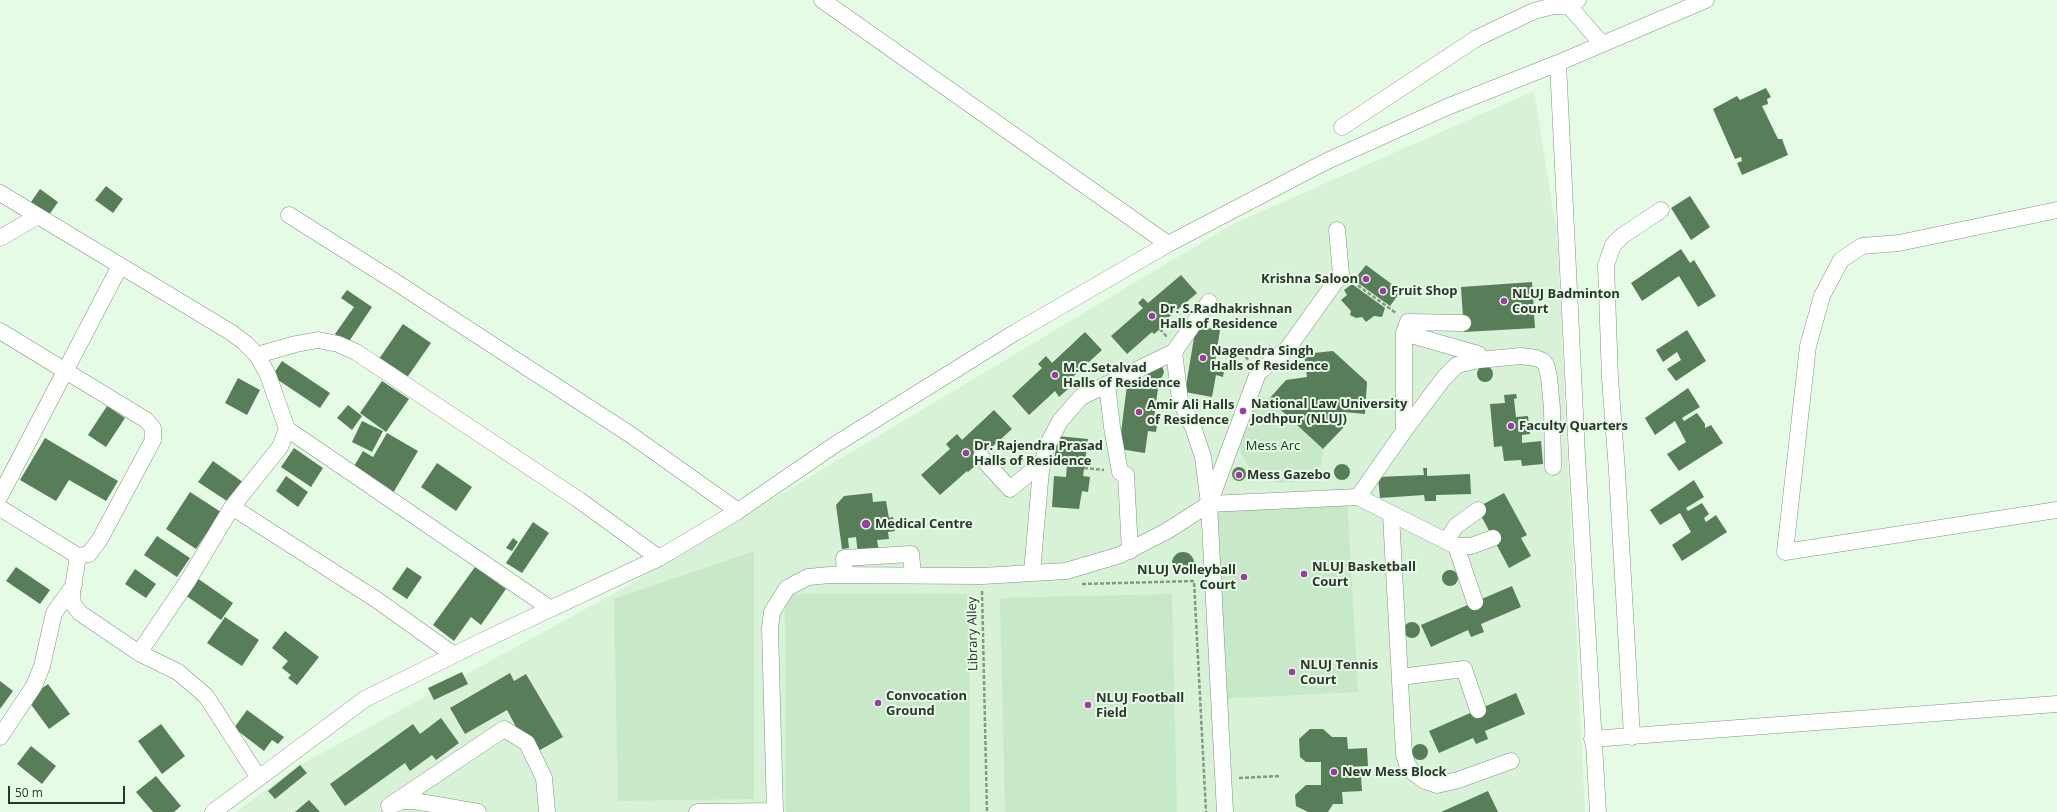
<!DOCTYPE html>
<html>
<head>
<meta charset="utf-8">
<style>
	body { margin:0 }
	#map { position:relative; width:2057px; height:812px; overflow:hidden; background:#e6fbe6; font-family:"Open Sans",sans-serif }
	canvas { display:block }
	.scale { position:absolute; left:8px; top:786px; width:117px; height:18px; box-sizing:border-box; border:2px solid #2d352d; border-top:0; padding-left:5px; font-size:12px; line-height:14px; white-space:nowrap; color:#2d352d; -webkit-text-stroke:3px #e6fbe6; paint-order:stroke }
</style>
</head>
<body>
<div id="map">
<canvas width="2057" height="812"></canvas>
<div class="scale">50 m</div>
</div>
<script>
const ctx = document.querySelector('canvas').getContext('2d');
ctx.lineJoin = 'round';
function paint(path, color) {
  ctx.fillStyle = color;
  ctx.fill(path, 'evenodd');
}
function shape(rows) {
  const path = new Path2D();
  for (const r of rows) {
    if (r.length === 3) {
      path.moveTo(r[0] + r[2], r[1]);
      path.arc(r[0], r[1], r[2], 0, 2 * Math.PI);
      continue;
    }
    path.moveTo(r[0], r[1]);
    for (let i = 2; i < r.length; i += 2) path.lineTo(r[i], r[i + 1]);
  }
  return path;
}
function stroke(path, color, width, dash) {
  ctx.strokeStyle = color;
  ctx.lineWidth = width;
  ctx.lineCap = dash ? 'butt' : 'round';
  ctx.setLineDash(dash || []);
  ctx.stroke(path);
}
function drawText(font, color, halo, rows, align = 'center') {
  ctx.font = font + ' "Open Sans",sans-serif';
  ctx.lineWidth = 4;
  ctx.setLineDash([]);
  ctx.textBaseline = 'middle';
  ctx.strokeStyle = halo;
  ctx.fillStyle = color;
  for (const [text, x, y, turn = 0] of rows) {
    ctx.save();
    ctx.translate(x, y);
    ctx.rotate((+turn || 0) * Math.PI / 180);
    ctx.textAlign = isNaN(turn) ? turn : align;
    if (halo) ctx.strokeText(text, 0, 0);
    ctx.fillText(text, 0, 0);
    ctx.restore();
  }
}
paint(shape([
	[1534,91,1557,233,1585,812,236,812,300,765,622,589,1233,224]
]), '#d7f2d7');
paint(shape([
	[1259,397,1269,399,1323,449,1321,466,1309,477,1294,482,1277,483,1262,477,1249,467,1241,453,1238,437,1248,408],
	[1347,497,1358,692,1219,699,1209,504],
	[754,551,754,799,618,801,614,599],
	[785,594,969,594,970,812,786,812],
	[1172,594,1177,812,1005,812,1000,598]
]), '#c7e9c8');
paint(shape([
	[1766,88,1771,97,1767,99,1768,104,1762,106,1778,139,1782,139,1788,155,1742,175,1737,163,1742,161,1741,157,1735,159,1713,109,1737,96,1740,100],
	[106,186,123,199,113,213,95,200],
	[40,189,58,202,49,215,31,202],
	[1690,196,1710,227,1691,240,1671,208],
	[1681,249,1690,263,1694,260,1716,296,1698,307,1679,276,1642,301,1631,283],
	[1366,265,1401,291,1390,306,1354,280],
	[1181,275,1197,293,1161,324,1163,326,1160,329,1154,334,1152,332,1127,354,1111,336,1143,308,1138,303,1143,298,1148,303],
	[1532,282,1535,328,1464,332,1461,287],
	[1352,284,1385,308,1382,317,1374,316,1366,322,1362,317,1356,318,1350,315,1351,311,1341,300,1347,295,1344,290],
	[347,290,372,307,348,343,335,334,354,307,341,298],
	[403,324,431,343,406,379,379,359],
	[1196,326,1220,330,1215,362,1225,364,1223,377,1216,375,1212,397,1185,392],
	[1687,330,1706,361,1676,381,1667,369,1681,360,1677,352,1663,362,1656,350],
	[1085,332,1102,350,1064,385,1068,389,1059,397,1055,391,1029,415,1012,396,1042,368,1038,364,1046,356,1052,363],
	[1333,351,1367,382,1365,414,1343,412,1343,428,1323,449,1269,399,1286,380,1307,377,1304,354],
	[282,361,330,393,320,408,272,376],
	[1485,374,8],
	[1162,366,1164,372,1162,377,1157,380,1150,378,1147,373],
	[1128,377,1159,381,1154,418,1158,419,1156,432,1148,431,1145,453,1119,449],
	[238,378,260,390,247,415,225,403],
	[382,381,409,399,386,432,360,413],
	[1688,388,1700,407,1682,418,1684,421,1697,413,1705,424,1705,428,1711,425,1723,443,1679,471,1667,454,1686,442,1675,421,1655,435,1645,418],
	[1516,394,1517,398,1514,399,1516,417,1528,416,1530,434,1522,435,1522,443,1541,441,1543,464,1522,466,1521,460,1504,461,1502,446,1494,447,1490,404,1505,403,1504,395],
	[348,405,362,416,352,430,337,418],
	[107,406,125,418,106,447,88,435],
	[994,410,1012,429,973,464,975,466,968,472,967,471,940,495,921,475,950,449,946,444,957,434,962,440],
	[362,421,383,431,372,452,352,442],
	[387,433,418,451,393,493,353,468,363,451,373,457],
	[1057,436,1088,439,1083,476,1090,477,1088,492,1082,491,1079,509,1052,507,1054,476,1066,477,1067,465,1054,464],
	[45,438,118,481,106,501,69,480,56,501,20,480],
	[294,448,323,468,311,487,281,467],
	[213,461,247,485,233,505,198,482],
	[437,463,472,487,456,511,421,487],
	[1342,472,8],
	[1239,474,7],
	[1423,468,1427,468,1427,476,1470,474,1471,494,1436,495,1436,501,1425,501,1424,495,1380,498,1378,477,1424,475],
	[286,476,308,492,298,507,276,491],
	[1694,480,1704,497,1686,508,1688,511,1702,503,1709,514,1704,518,1706,522,1716,515,1727,532,1682,561,1672,545,1691,532,1680,513,1660,525,1650,510],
	[190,492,221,512,196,549,166,529],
	[872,493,873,502,886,501,889,518,893,517,895,531,888,532,889,539,877,540,879,552,858,554,856,537,848,538,849,548,842,549,836,505,844,496],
	[1504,493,1527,535,1521,538,1531,556,1509,568,1478,510,1480,506],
	[533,522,549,533,522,573,506,563],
	[157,536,190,558,177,577,144,555],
	[513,538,518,542,512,551,506,548],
	[1183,563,11],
	[16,567,50,590,40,604,6,581],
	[407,567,422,577,407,599,392,589],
	[475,567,506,589,481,625,471,617,454,641,433,625],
	[135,569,156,584,146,598,125,584],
	[1450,578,8],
	[197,578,233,603,221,620,185,595],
	[1512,586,1521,607,1481,624,1484,632,1471,637,1468,630,1431,647,1421,625],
	[225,617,259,640,242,666,207,643],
	[1412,630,8],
	[285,631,319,657,297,685,288,678,291,675,282,668,288,661,272,648],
	[462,672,468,684,434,700,428,688],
	[510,673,514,681,526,674,563,737,531,755,507,710,465,734,450,708],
	[0,681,13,691,0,709],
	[48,684,70,714,49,729,27,699],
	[1516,693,1525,714,1485,731,1488,739,1476,744,1473,738,1439,753,1429,731],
	[247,710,284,737,278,744,272,740,264,751,234,728],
	[441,718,459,743,436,760,432,755,410,771,405,763,345,806,330,784,413,724,420,734],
	[161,724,185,756,162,774,138,741],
	[1310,729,1323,729,1332,737,1347,737,1348,749,1367,748,1368,766,1346,767,1347,777,1361,776,1362,791,1342,792,1343,804,1333,804,1328,812,1308,812,1296,806,1295,795,1306,785,1321,785,1321,762,1306,762,1300,757,1299,739],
	[1420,752,8],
	[31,746,56,766,42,784,17,764],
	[300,765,307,773,275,799,268,791],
	[156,776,181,806,174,812,153,812,136,792],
	[1488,791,1498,812,1441,812],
	[309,800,320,812,295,812]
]), '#577d59');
const minor = shape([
	[822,0,1168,244],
	[1578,0,1569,6,1602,44],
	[1558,63,1577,456,1598,812],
	[1342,127,1477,38,1534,11,1553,6,1569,6],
	[0,193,232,333,245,343,257,355,268,375,287,429],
	[2057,210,1899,243,1862,246,1841,260,1822,296,1808,346,1785,552,2057,510],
	[289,215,397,283,631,435,738,511],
	[0,238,38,216],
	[0,331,146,420,153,428,153,440,100,539,89,554,78,556,0,508],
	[1404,333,1408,322,1463,323],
	[1174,352,1180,400,1193,427,1203,457,1209,504,1225,812],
	[257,355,296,344,318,340,338,344,356,352,579,500,659,558],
	[1107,384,1112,427,1120,472,1126,475,1130,551],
	[1404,431,1404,333,1478,354,1479,360],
	[981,457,1010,489,1043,462],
	[0,496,120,266],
	[1358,497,1456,546,1475,602],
	[1209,504,1358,497,1404,431,1444,378,1457,365,1479,360,1521,356,1536,358,1543,361,1546,365,1549,377,1552,408,1553,467],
	[232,507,377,600,454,655],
	[1391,515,1404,754,1407,764,1413,772,1425,781,1437,785,1458,780,1511,761],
	[1447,540,1456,526,1478,510],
	[1456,546,1471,546,1493,538],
	[78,556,72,593,73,604,80,613,139,653,178,672,206,696,259,778],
	[1032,572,1041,470,1047,446,1060,421,1081,397,1174,352,1209,302],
	[845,575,844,558,911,554,913,575],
	[139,653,189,579,232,507,280,447,287,429,551,609],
	[1400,677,1464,669,1478,710],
	[0,737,34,686,42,666,54,613,74,585],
	[1632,737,1617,471,1610,378,1606,265,1613,245,1622,236,1661,210],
	[1592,739,2057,704],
	[395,804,401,801,414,801,478,812],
	[389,806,504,729,527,743,544,778,547,812],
	[213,812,365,699,482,641,659,558,738,511,836,444,1016,332,1168,244,1325,162,1447,107,1558,63,1706,0],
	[697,812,775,811],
	[775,812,770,628,772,612,787,588,808,577,830,575,982,576,1066,571,1120,555,1167,531,1209,504,1258,373,1288,348,1341,274,1337,230]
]);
stroke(minor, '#809380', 17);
stroke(shape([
	[1353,282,1396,313],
	[1160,329,1167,337],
	[1216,353,1245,356,1249,361],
	[1067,382,1071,386],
	[1156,406,1167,408],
	[1084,468,1104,470],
	[1082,584,1194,581,1206,812],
	[982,591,987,812],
	[1239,778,1280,776]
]), '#889688', 2.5, [4, 2]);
stroke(minor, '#fff', 16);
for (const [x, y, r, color] of [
	[1366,279,4,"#9d3ba2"],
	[1383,291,4,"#9d3ba2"],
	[1504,301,4,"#9d3ba2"],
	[1152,316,4,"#9d3ba2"],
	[1203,358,4,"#9d3ba2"],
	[1055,375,4,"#9d3ba2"],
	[1243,411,4,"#9d3ba2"],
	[1139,412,4,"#9d3ba2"],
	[1511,426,4,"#9d3ba2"],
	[966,453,4,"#9d3ba2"],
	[1239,475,4,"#9d3ba2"],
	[866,524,5,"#9d3ba2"],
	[1304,574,4,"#9d3ba2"],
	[1244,577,4,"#9d3ba2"],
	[1292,672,4,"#9d3ba2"],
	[878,703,4,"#9d3ba2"],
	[1088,705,4,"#9d3ba2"],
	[1334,772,4,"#9d3ba2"]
]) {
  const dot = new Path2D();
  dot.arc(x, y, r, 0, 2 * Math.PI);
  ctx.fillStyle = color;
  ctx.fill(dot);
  stroke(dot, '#e6fbe6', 1.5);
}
drawText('bold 13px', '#2d352d', '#e6fbe6', [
	["Krishna Saloon",1358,279,"right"],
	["Fruit Shop",1391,291],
	["NLUJ Badminton",1512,294],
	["Court",1512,309],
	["Dr. S.Radhakrishnan",1160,309],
	["Halls of Residence",1160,324],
	["Nagendra Singh",1211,351],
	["Halls of Residence",1211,366],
	["M.C.Setalvad",1063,368],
	["Halls of Residence",1063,383],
	["National Law University",1251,404],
	["Jodhpur (NLUJ)",1251,419],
	["Amir Ali Halls",1147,405],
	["of Residence",1147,420],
	["Faculty Quarters",1519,426],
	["Dr. Rajendra Prasad",974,446],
	["Halls of Residence",974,461],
	["Mess Gazebo",1247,475],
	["Medical Centre",875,524],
	["NLUJ Basketball",1312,567],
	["Court",1312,582],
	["NLUJ Volleyball",1236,570,"right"],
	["Court",1236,585,"right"],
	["NLUJ Tennis",1300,665],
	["Court",1300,680],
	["Convocation",886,696],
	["Ground",886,711],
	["NLUJ Football",1096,698],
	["Field",1096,713],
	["New Mess Block",1342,772]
], 'left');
drawText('13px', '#093611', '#e6fbe6', [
	["Mess Arc",1273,446]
]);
drawText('13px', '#2d352d', '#e6fbe6', [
	["Library Alley",973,634,-91]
]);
</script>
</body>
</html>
